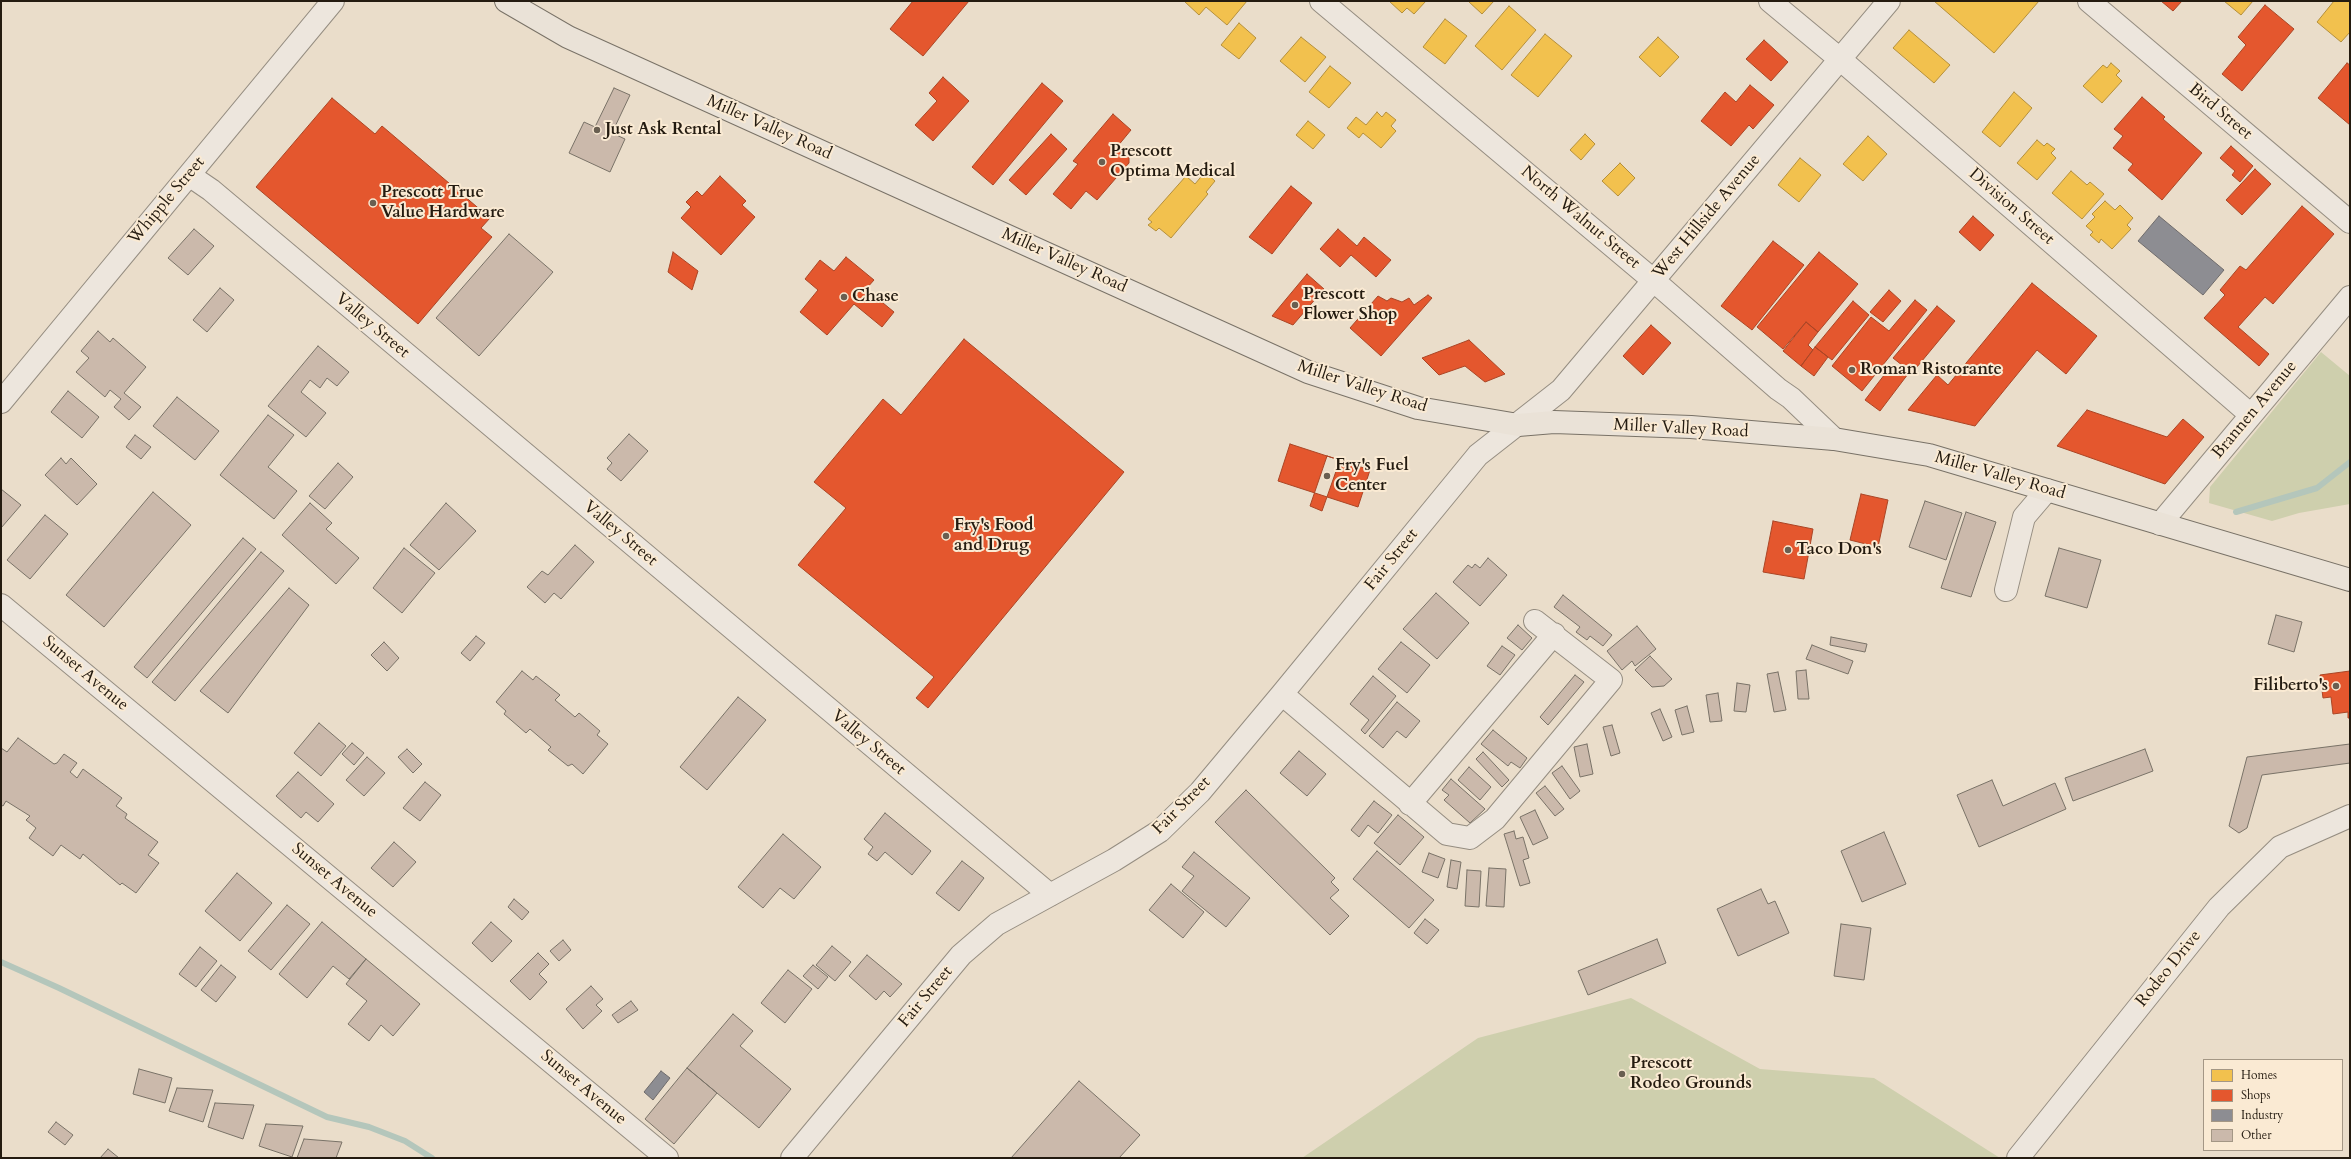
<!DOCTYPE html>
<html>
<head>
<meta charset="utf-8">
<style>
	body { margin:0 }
	#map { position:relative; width:2351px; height:1159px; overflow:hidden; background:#eaddca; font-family:Cardo,serif }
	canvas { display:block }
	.frame { position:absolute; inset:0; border:2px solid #241b10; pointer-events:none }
	.legend { position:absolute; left:2203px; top:1059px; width:140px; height:92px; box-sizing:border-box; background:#faead3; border:1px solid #a49785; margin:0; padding:5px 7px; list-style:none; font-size:12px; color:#241b10 }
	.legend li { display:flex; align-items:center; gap:8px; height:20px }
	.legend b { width:20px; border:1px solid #a49785 }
</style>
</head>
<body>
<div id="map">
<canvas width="2351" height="1159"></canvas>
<div class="frame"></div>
<ul class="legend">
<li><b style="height:11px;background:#f2c14e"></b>Homes</li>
<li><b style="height:11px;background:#e4572e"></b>Shops</li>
<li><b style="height:11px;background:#8d8d92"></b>Industry</li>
<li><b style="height:11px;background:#cbb9ab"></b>Other</li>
</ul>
</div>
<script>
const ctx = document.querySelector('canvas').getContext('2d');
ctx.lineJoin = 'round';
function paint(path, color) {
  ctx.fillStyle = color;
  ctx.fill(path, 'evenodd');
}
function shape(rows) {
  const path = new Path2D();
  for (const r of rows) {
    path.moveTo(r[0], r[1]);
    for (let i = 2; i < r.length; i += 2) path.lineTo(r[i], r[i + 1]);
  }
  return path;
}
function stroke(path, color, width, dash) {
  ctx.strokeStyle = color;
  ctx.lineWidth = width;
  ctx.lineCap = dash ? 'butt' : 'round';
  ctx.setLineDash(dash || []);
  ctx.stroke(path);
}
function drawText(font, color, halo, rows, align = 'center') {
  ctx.font = font + ' Cardo,serif';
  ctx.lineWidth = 4;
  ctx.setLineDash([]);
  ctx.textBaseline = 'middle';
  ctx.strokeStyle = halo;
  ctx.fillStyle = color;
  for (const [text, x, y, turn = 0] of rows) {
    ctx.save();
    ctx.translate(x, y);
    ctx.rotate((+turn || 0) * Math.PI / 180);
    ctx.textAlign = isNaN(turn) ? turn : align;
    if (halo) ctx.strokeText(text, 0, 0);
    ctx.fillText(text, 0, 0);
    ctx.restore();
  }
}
paint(shape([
	[2321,352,2350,376,2350,504,2299,513,2272,521,2209,503,2210,487],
	[1631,998,1760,1069,1874,1078,2000,1158,1302,1158,1478,1038]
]), '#cecfad');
const homes = shape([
	[1184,1,1247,1,1227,25,1206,7,1199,15,1184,1],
	[1389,1,1426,1,1414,14,1407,8,1402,13,1389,1],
	[1468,1,1494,1,1482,14,1468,1],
	[1934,1,2039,1,1994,53,1934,1],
	[2224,1,2253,1,2241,15,2224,1],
	[2334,1,2350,1,2350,32,2341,42,2317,22,2334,1],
	[1509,6,1536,30,1502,70,1475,46,1509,6],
	[1445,19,1467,36,1445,64,1423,47,1445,19],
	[1239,23,1256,38,1239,59,1221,45,1239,23],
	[1909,30,1950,65,1934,83,1893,48,1909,30],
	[1545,34,1572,56,1538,97,1511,75,1545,34],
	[1301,37,1326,57,1305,82,1280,61,1301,37],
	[1658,37,1679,57,1660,77,1639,57,1658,37],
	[2111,63,2120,71,2116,75,2122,81,2102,103,2083,86,2103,65,2107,68,2111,63],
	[1330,66,1351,83,1329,108,1309,92,1330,66],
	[2014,92,2032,108,2000,147,1982,132,2014,92],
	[1377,112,1382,117,1386,112,1396,120,1391,126,1396,131,1381,148,1363,133,1359,138,1347,128,1356,117,1366,125,1377,112],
	[1308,121,1325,135,1313,149,1296,135,1308,121],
	[1585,134,1595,144,1581,160,1570,150,1585,134],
	[1868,136,1887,154,1863,181,1843,164,1868,136],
	[2037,140,2044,146,2047,143,2055,149,2051,153,2056,158,2037,180,2017,163,2037,140],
	[1800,158,1821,175,1799,202,1778,185,1800,158],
	[1620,163,1635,178,1618,196,1602,181,1620,163],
	[2071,171,2087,185,2090,182,2104,194,2082,219,2052,193,2071,171],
	[1205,172,1215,181,1206,192,1208,194,1171,238,1159,228,1156,231,1148,225,1152,222,1148,219,1186,176,1195,184,1205,172],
	[2105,201,2115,210,2120,205,2133,218,2127,225,2131,229,2112,249,2101,239,2099,243,2090,235,2093,232,2086,226,2095,217,2092,214,2105,201]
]);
paint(homes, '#f2c14e');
stroke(homes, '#b48f3b', 1);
const shops = shape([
	[913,1,969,1,923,56,890,29,913,1],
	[2161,1,2182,1,2173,11,2161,1],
	[2265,5,2294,29,2242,91,2222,74,2246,45,2238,37,2265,5],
	[1764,40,1788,62,1771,81,1746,59,1764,40],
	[2347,63,2350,65,2350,125,2318,98,2347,63],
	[943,77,969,101,933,141,915,125,937,101,929,93,943,77],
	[1042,83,1063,101,993,185,972,167,1042,83],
	[1750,85,1774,105,1753,129,1749,125,1731,146,1701,121,1725,92,1736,102,1750,85],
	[2142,97,2165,117,2163,119,2202,153,2162,200,2128,170,2133,164,2113,148,2123,136,2114,129,2142,97],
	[332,98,375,134,382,126,490,218,481,228,492,237,418,324,256,187,332,98],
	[1113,114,1131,130,1117,147,1129,158,1129,163,1097,200,1086,191,1071,209,1053,194,1078,164,1073,161,1113,114],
	[1051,134,1067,149,1026,195,1009,180,1051,134],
	[2231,146,2253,166,2240,182,2232,175,2235,171,2220,158,2231,146],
	[2255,169,2271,184,2242,215,2226,200,2255,169],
	[720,176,746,201,742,205,755,217,721,255,681,218,691,207,686,202,697,191,702,196,720,176],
	[1291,186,1312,203,1272,254,1249,237,1291,186],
	[2302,206,2334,234,2273,304,2265,297,2238,327,2269,354,2259,366,2204,318,2225,295,2220,290,2240,266,2246,270,2302,206],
	[1973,216,1994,235,1980,251,1959,232,1973,216],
	[1338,229,1357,246,1364,237,1391,260,1376,277,1351,255,1340,267,1320,249,1338,229],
	[1773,241,1804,265,1752,330,1721,306,1773,241],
	[673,252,698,271,692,290,668,272,673,252],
	[1819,252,1858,284,1818,332,1806,322,1783,349,1757,327,1819,252],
	[846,257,874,280,866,289,894,312,882,327,854,304,827,335,800,312,818,290,805,279,820,260,834,271,846,257],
	[1307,274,1324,289,1293,325,1272,316,1307,274],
	[2032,283,2097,336,2066,374,2037,350,1975,426,1908,410,1937,375,1948,385,2032,283],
	[1889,290,1901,301,1883,322,1870,312,1889,290],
	[1428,295,1432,298,1381,356,1350,328,1378,296,1387,301,1391,298,1402,302,1409,298,1414,305,1428,295],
	[1915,300,1927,310,1862,391,1832,366,1871,317,1889,331,1915,300],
	[1853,301,1869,315,1832,360,1815,347,1853,301],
	[1937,306,1955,321,1912,373,1893,358,1937,306],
	[1806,322,1818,332,1808,345,1813,350,1801,366,1783,351,1806,322],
	[1651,325,1671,343,1643,375,1623,356,1651,325],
	[964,339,1124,472,928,708,916,698,934,677,798,565,846,508,814,482,883,399,901,415,964,339],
	[1469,340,1505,374,1485,382,1465,366,1439,375,1422,358,1469,340],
	[1815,347,1828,357,1814,376,1801,366,1815,347],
	[1903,366,1908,374,1880,411,1865,400,1888,370,1896,375,1903,366],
	[2087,410,2167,437,2183,419,2204,437,2165,484,2057,446,2087,410],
	[1290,444,1370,470,1358,507,1278,481,1290,444],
	[1327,456,1340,460,1322,511,1310,506,1327,456],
	[1861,494,1888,500,1878,547,1850,540,1861,494],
	[1773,521,1813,529,1804,579,1763,572,1773,521],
	[2350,671,2350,718,2348,718,2348,712,2333,714,2331,697,2323,698,2320,675,2350,671]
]);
paint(shops, '#e4572e');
stroke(shops, '#aa4525', 1);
const industry = shape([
	[2159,216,2224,270,2203,295,2138,241,2159,216],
	[661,1071,670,1078,653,1100,644,1092,661,1071]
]);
paint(industry, '#8d8d92');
stroke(industry, '#6e6b6b', 1);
stroke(shape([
	[2236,512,2317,488,2350,462],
	[1,962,59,988,327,1117,369,1127,405,1141,432,1158]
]), '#b4c6bb', 6);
const building = shape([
	[614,88,630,95,612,133,625,139,610,172,569,153,584,122,595,127,614,88],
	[194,229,214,246,188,275,168,258,194,229],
	[509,234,553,272,479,356,436,318,509,234],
	[220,288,234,300,207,332,193,320,220,288],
	[98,331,110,342,113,338,146,367,124,393,141,407,129,420,114,407,121,399,110,390,105,397,76,372,89,358,81,351,98,331],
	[318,346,349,372,337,386,327,378,320,388,310,380,301,392,326,413,306,437,268,406,318,346],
	[68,391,99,417,82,438,51,412,68,391],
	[177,397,219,431,195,460,153,426,177,397],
	[268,415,294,435,268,467,297,491,274,519,220,475,268,415],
	[629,434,648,451,621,481,607,469,612,463,607,458,629,434],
	[135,435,151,447,141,459,126,447,135,435],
	[61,458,66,464,71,458,97,484,77,505,45,475,61,458],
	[338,463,353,477,325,509,309,496,338,463],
	[1,489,21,505,1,528,1,489],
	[153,492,191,525,104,627,66,595,153,492],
	[1925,501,1962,513,1946,560,1909,547,1925,501],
	[310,503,332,523,326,529,359,558,336,584,282,535,310,503],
	[446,503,476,531,439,570,410,545,446,503],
	[1966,512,1996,522,1971,597,1941,588,1966,512],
	[45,515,68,534,30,579,7,560,45,515],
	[243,538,256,549,147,678,134,667,243,538],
	[575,545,594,562,561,599,554,593,545,603,527,587,542,571,548,575,575,545],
	[404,548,435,573,402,613,373,588,404,548],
	[2059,548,2101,560,2087,608,2045,596,2059,548],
	[261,552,284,571,175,701,152,682,261,552],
	[1488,558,1507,575,1480,606,1453,582,1468,565,1472,568,1475,564,1480,568,1488,558],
	[289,588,309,605,228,713,200,691,289,588],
	[1436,593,1469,623,1437,659,1403,629,1436,593],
	[1563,595,1612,635,1603,646,1590,636,1587,640,1576,632,1580,627,1554,607,1563,595],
	[2276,615,2302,622,2294,652,2268,644,2276,615],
	[1518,625,1532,638,1522,650,1507,638,1518,625],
	[1637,626,1656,649,1635,666,1632,661,1622,670,1607,651,1637,626],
	[476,636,485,643,470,661,461,653,476,636],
	[1831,637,1867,644,1865,652,1830,645,1831,637],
	[384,642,399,658,387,671,371,655,384,642],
	[1401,642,1430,665,1407,693,1378,669,1401,642],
	[1812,645,1853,661,1848,674,1806,659,1812,645],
	[1502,646,1515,655,1500,675,1487,666,1502,646],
	[1650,656,1672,679,1664,686,1652,687,1635,670,1650,656],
	[1806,670,1809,699,1798,699,1796,671,1806,670],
	[522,671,533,680,536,676,560,695,555,700,575,717,579,713,600,731,597,735,608,744,583,774,572,764,568,766,548,750,551,747,530,729,526,733,504,714,506,711,496,702,522,671],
	[1778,672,1786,710,1774,712,1767,674,1778,672],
	[1575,675,1584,682,1548,725,1540,717,1575,675],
	[1373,676,1396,696,1365,734,1361,730,1369,720,1350,704,1373,676],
	[1737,683,1750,685,1746,712,1734,711,1737,683],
	[1718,693,1722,721,1710,722,1706,695,1718,693],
	[738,697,766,720,707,790,680,767,738,697],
	[1397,702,1420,721,1406,738,1397,731,1383,748,1369,736,1397,702],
	[1687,706,1694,732,1682,735,1675,710,1687,706],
	[1660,709,1672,737,1663,741,1651,713,1660,709],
	[319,723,346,746,321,776,294,753,319,723],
	[1612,725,1620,753,1611,756,1603,727,1612,725],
	[1493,730,1527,758,1520,768,1511,762,1508,766,1481,744,1493,730],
	[18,738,54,764,57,763,64,754,77,763,70,772,77,778,83,769,122,798,116,806,127,814,125,818,158,842,148,855,159,863,136,893,122,883,120,885,83,854,80,859,61,845,53,856,29,838,36,828,26,820,30,816,6,801,3,806,1,805,1,748,7,752,18,738],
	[352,743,364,753,354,765,342,754,352,743],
	[1587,744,1593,774,1580,777,1574,747,1587,744],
	[2350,744,2350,763,2262,775,2247,828,2239,833,2229,826,2247,757,2350,744],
	[407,749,422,764,413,773,398,757,407,749],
	[2145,749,2153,771,2073,801,2065,778,2145,749],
	[1299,751,1326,774,1307,796,1280,773,1299,751],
	[1483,752,1509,780,1502,787,1476,759,1483,752],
	[367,757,385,773,364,796,346,780,367,757],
	[1562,766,1580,791,1570,799,1552,773,1562,766],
	[1469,767,1491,787,1480,800,1458,780,1469,767],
	[298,772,334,804,318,822,306,812,301,818,276,796,298,772],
	[1451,779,1485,809,1470,823,1444,800,1449,795,1442,790,1451,779],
	[1992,780,2003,806,2055,783,2066,809,1979,847,1957,795,1992,780],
	[425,782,441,795,420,821,403,808,425,782],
	[1545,786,1564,809,1555,816,1536,793,1545,786],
	[1246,790,1335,878,1331,882,1339,890,1330,898,1349,916,1330,935,1215,822,1246,790],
	[1374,801,1392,815,1378,833,1368,825,1359,837,1351,830,1374,801],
	[1535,810,1548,838,1533,845,1520,817,1535,810],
	[885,813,931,851,912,875,885,852,877,861,868,854,873,847,864,839,885,813],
	[1398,815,1424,837,1400,865,1374,843,1398,815],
	[1514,831,1516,839,1523,837,1529,858,1523,860,1530,883,1520,886,1504,834,1514,831],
	[1884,832,1906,884,1862,902,1841,851,1884,832],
	[783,834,821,867,794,899,780,888,763,908,738,887,783,834],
	[394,842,416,862,393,887,371,868,394,842],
	[1377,851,1434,900,1409,928,1353,879,1377,851],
	[1194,852,1250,898,1226,927,1182,891,1194,876,1182,867,1194,852],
	[1429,853,1445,859,1438,878,1422,872,1429,853],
	[1451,860,1461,862,1457,889,1447,887,1451,860],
	[962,861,984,878,959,911,936,893,962,861],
	[1489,868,1506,869,1504,907,1486,906,1489,868],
	[1467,870,1481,871,1479,907,1465,906,1467,870],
	[237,873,272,903,240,941,205,911,237,873],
	[1171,884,1204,912,1183,938,1149,910,1171,884],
	[1761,889,1768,904,1775,901,1789,933,1738,956,1717,909,1761,889],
	[514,899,529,912,522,920,508,907,514,899],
	[287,905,310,924,271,970,248,951,287,905],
	[1425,919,1439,930,1427,944,1414,933,1425,919],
	[322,922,366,959,349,979,333,966,307,998,279,974,322,922],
	[491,922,512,941,492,962,472,943,491,922],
	[1841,924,1871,928,1864,980,1834,976,1841,924],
	[1657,939,1666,963,1588,995,1578,971,1657,939],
	[563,940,571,950,559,961,550,951,563,940],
	[832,946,851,962,835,981,816,965,832,946],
	[200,947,217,961,196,987,179,974,200,947],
	[538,953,549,964,539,974,547,982,530,1000,510,981,538,953],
	[867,955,902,984,890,997,884,991,876,1000,849,976,867,955],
	[366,959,420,1004,393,1036,381,1025,369,1041,348,1024,367,1001,346,984,366,959],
	[221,965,236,977,216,1002,201,990,221,965],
	[813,965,828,977,818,989,803,976,813,965],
	[788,970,812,989,785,1023,761,1003,788,970],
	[591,986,603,999,596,1005,602,1011,583,1029,566,1009,591,986],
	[631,1001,638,1010,618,1023,612,1015,631,1001],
	[733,1014,753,1031,740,1046,791,1089,759,1128,687,1068,733,1014],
	[687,1068,717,1093,674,1144,645,1119,687,1068],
	[139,1069,172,1078,165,1103,133,1094,139,1069],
	[1079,1081,1140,1135,1119,1158,1011,1158,1079,1081],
	[177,1088,213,1090,203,1122,169,1111,177,1088],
	[215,1103,254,1105,243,1139,208,1127,215,1103],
	[56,1122,73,1135,65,1145,48,1132,56,1122],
	[266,1124,303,1126,292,1157,259,1146,266,1124],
	[304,1139,342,1142,336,1158,297,1158,304,1139],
	[108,1149,119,1158,100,1158,108,1149]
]);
paint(building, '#cbb9ab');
stroke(building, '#797267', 1);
const minor = shape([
	[1321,1,1653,280,1778,389,1791,398,1834,439],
	[1770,1,1841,60,2251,415],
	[2089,1,2350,222],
	[189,175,211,190,1050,895],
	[1,402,333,1],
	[2160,524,2350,297],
	[2006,590,2024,517,2047,490],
	[1,605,667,1158],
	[1282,694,1447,834,1470,838,1495,819,1611,680,1535,621],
	[1410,804,1554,634],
	[792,1158,961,955,997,924,1114,860,1160,831,1200,792,1282,694,1478,455,1561,390,1889,1],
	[2018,1158,2219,907,2280,847,2350,816]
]);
const major = shape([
	[506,1,568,37,1308,372,1418,408,1518,425,1554,422,1691,427,1834,439,1929,455,2350,580]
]);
stroke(minor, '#958d81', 24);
stroke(major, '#797267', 24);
stroke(minor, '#ede6dd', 22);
stroke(major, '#eae2d7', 22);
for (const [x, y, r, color] of [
	[597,130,4,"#695f51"],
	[1102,162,4,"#695f51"],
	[373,203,4,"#695f51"],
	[844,297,4,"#695f51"],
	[1295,305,4,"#695f51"],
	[1852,370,4,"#695f51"],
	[1327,476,4,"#695f51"],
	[946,536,4,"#695f51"],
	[1788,550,4,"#695f51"],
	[2336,686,4,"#695f51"],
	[1622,1074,4,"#695f51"]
]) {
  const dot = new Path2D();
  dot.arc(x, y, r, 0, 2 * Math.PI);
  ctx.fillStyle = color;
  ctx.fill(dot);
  stroke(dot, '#faead3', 1.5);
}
drawText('17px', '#241b10', '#faead3', [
	["Bird Street",2220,112,40],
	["Miller Valley Road",769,128,24],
	["Whipple Street",167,201,-50],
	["Division Street",2011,207,41],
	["West Hillside Avenue",1707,217,-50],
	["North Walnut Street",1580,218,40],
	["Miller Valley Road",1064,261,24],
	["Valley Street",372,326,40],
	["Miller Valley Road",1362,387,18],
	["Brannen Avenue",2255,410,-50],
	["Miller Valley Road",1681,429,3],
	["Miller Valley Road",2000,476,16],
	["Valley Street",620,534,40],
	["Fair Street",1392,560,-51],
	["Sunset Avenue",85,674,40],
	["Valley Street",868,743,40],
	["Fair Street",1182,806,-45],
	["Sunset Avenue",334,881,40],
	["Rodeo Drive",2169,969,-51],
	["Fair Street",926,997,-50],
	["Sunset Avenue",583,1088,40]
]);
drawText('bold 17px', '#241b10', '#faead3', [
	["Just Ask Rental",605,130],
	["Prescott",1110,152],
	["Optima Medical",1110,172],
	["Prescott True",381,193],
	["Value Hardware",381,213],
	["Prescott",1303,295],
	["Flower Shop",1303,315],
	["Chase",852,297],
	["Roman Ristorante",1860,370],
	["Fry's Fuel",1335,466],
	["Center",1335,486],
	["Fry's Food",954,526],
	["and Drug",954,546],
	["Taco Don's",1796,550],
	["Filiberto's",2328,686,"right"],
	["Prescott",1630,1064],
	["Rodeo Grounds",1630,1084]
], 'left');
</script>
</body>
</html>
